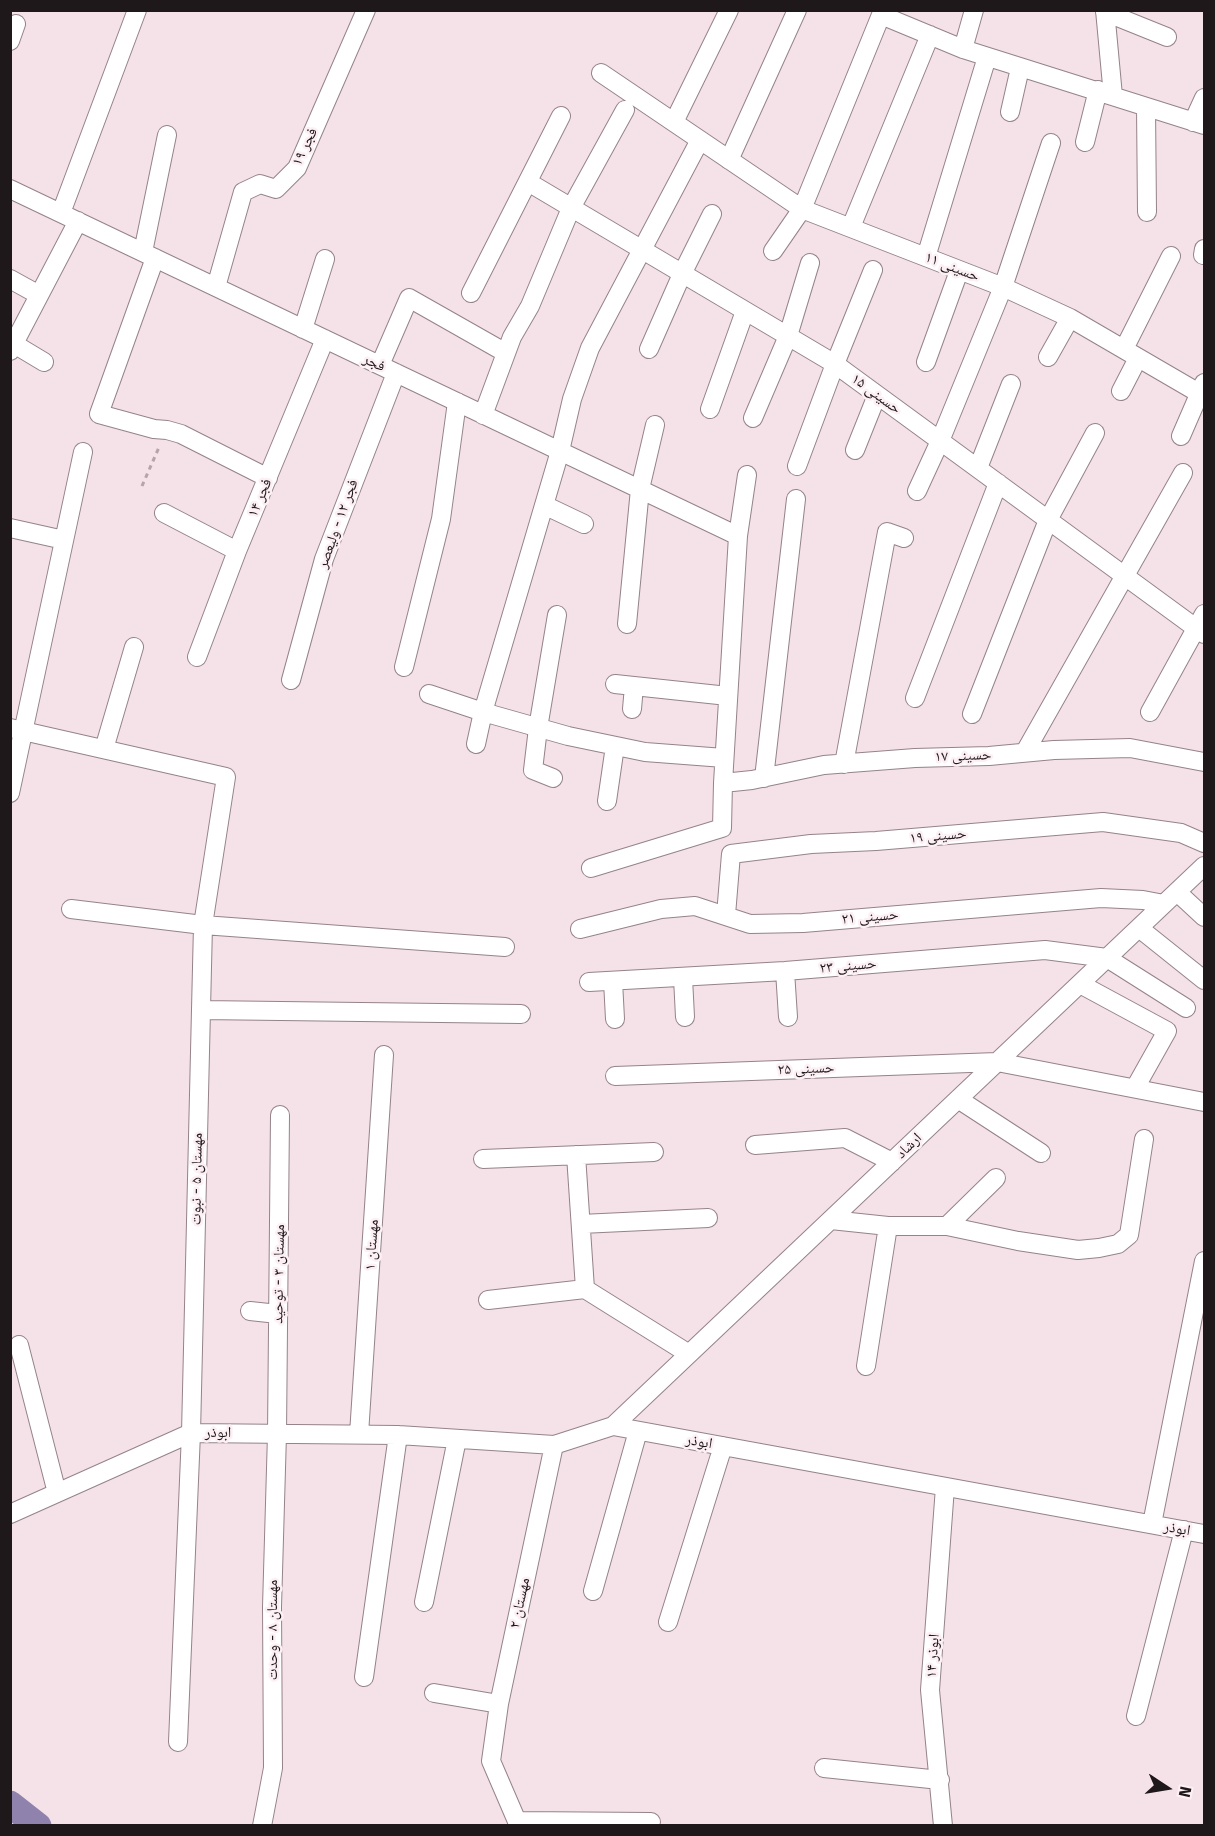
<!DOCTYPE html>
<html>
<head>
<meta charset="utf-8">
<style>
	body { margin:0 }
	#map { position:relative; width:1215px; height:1836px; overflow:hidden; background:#f5e1e8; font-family:"Fira Sans",sans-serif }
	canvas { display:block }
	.frame { position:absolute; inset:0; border:12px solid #1f181b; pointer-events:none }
	.north { position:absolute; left:1137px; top:1758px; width:60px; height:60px; -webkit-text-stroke:4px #fdf0f5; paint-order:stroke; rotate:102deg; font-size:16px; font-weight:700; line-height:24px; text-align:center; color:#1f181b }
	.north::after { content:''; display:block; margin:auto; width:21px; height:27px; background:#1f181b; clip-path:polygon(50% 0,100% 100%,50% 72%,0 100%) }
</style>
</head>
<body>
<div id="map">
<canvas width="1215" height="1836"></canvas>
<div class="frame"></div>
<div class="north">N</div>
</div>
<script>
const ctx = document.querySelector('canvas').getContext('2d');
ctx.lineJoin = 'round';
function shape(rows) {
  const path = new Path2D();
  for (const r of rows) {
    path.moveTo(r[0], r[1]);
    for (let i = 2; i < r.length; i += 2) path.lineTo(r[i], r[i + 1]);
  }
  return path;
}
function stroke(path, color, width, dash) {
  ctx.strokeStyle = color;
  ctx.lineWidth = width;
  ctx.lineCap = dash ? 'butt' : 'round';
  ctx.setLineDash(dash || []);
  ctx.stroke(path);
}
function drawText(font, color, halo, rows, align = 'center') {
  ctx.font = font + ' "Fira Sans","Noto Naskh Arabic",sans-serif';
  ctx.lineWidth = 5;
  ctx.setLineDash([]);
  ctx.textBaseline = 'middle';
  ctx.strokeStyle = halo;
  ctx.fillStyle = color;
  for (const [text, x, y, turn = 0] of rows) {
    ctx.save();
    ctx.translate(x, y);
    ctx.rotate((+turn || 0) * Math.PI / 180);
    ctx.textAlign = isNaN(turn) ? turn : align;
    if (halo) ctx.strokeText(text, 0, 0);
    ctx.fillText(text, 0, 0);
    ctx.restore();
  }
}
stroke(shape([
	[10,1804,38,1826]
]), '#8f82ad', 27);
const minor = shape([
	[1105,10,1113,96],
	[1105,12,1167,37],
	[881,15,963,49,1204,125],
	[10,41,16,24],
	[963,49,974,10],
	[601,73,802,209,1003,287,1070,318,1204,396],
	[1146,107,1147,212],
	[1010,112,1020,68],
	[674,122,729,10],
	[1193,122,1204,98],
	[1085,142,1098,90],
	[729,160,797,10],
	[528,182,835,364,1204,634],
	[10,189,738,536],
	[61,213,137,10],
	[851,227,930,35],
	[773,251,802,209,883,10],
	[143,252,167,135],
	[1203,255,1204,249],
	[926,257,987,57],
	[155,258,99,414,154,429,167,430,181,434,268,478],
	[10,279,39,295],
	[216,287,243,192,260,184,276,189,297,168,366,10],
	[471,293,561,116],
	[303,329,325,259],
	[14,344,44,362],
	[649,349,682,274,712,214],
	[1124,349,1171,256],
	[10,351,78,221],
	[1048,357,1070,318],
	[926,362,959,271],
	[380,365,409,298,506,353],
	[1121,391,1138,358],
	[710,409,745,311],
	[483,415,512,337,530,306,571,208,625,110],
	[753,418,788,336,810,263],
	[1181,436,1204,383],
	[855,450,877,395],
	[797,466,835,364,873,270],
	[978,468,1011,384],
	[917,491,940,441,1003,287,1051,143],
	[544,505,584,524],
	[164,513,237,551],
	[10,528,64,540],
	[627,624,640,489,655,425],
	[197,657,237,551,325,339],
	[404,667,441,519,457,402],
	[291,680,324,559,396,373],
	[615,684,728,696],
	[429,694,483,712,568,736,645,752,724,758],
	[915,698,998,483],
	[632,709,634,686],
	[1150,712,1204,614],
	[972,714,1048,520,1095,433],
	[10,728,226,777,203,925,191,1433,178,1742],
	[476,744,483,712,560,451,572,399,590,348,700,140],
	[104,749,134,647],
	[1025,752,1183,473],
	[844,764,887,532,904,538],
	[553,778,533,770,538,728,557,615],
	[764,778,796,499],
	[723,783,752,780,824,765,915,758,989,756,1054,750,1130,748,1204,762],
	[10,793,83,452],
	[607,801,615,746],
	[591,868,722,828,723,783,738,536,747,475],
	[1177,892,1204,917],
	[71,909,203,925,505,947],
	[726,915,731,854,811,844,876,841,1103,822,1181,833,1204,843],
	[1139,928,1204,980],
	[580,929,661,909,695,906,750,924,803,923,1101,898,1143,900,1164,904],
	[785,971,788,1017],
	[683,978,685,1017],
	[613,981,615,1019],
	[589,982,785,971,1045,950,1107,958,1186,1008],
	[1080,984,1167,1031,1135,1088],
	[201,1010,521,1014],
	[615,1076,997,1062,1204,1102],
	[958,1099,1041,1153],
	[755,1145,845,1138,892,1162],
	[576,1155,585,1289,689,1354],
	[483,1159,654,1152],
	[831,1220,888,1226,947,1226,1018,1241,1078,1250,1099,1248,1118,1244,1129,1235,1144,1139],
	[581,1224,708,1218],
	[947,1226,996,1178],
	[488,1300,585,1289],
	[250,1311,278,1314],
	[19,1345,57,1493],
	[866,1366,888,1226],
	[613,1426,1204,866],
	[359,1434,384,1055],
	[10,1514,191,1433,398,1435,554,1445,613,1426,1204,1534],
	[1152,1524,1204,1261],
	[593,1591,638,1431],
	[424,1602,457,1439],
	[668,1622,723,1446],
	[364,1677,398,1435],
	[434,1693,499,1704],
	[1136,1716,1184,1530],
	[824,1768,940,1780],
	[517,1821,651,1822],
	[262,1826,273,1768,272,1607,277,1434,280,1115],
	[519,1826,491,1761,499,1704,554,1445],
	[943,1826,930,1690,945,1487]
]);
stroke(minor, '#95838a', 20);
stroke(shape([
	[142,486,160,445]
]), '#b4a4a9', 3, [4.5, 4.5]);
stroke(minor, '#fff', 18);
drawText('15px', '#1f181b', '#fdf0f5', [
	["فجر ۱۹",305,147,-64],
	["حسینی ۱۱",952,267,21],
	["فجر",374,363,25],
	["حسینی ۱۵",876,394,36],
	["فجر ۱۴",260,498,-67],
	["فجر ۱۲ - ولیعصر",338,524,-70],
	["حسینی ۱۷",963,756,-2],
	["حسینی ۱۹",938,836,-5],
	["حسینی ۲۱",870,917,-5],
	["حسینی ۲۳",848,966,-5],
	["حسینی ۲۵",806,1069,-2],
	["ارشاد",909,1146,-44],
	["مهستان ۵ - نبوت",197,1179,-89],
	["مهستان ۱",372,1245,-86],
	["مهستان ۳ - توحید",279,1274,-89],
	["ابوذر",218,1433],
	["ابوذر",699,1442,10],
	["ابوذر",1177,1529,10],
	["مهستان ۲",520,1603,-78],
	["مهستان ۸ - وحدت",273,1630,-90],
	["ابوذر ۱۴",933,1656,-86]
]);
</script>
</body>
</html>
